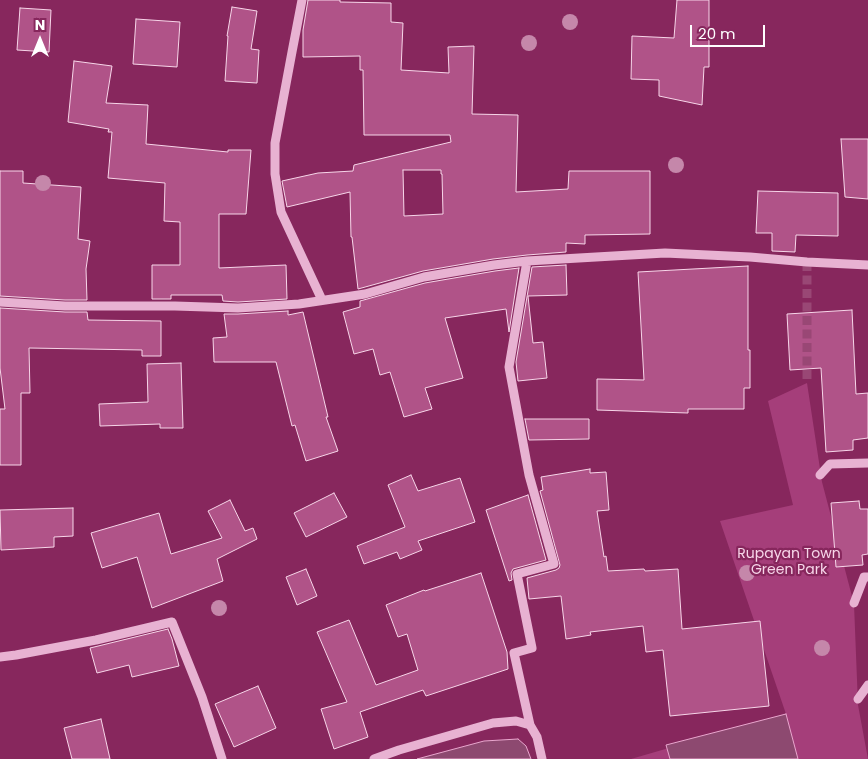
<!DOCTYPE html>
<html>
<head>
<meta charset="utf-8">
<style>
	body { margin:0 }
	#map { position:relative; width:868px; height:759px; overflow:hidden; background:#87275d; font-family:Poppins,sans-serif }
	canvas { display:block }
	.north { position:absolute; left:15px; top:15px; width:50px; height:50px; -webkit-text-stroke:4px #87275d; paint-order:stroke; rotate:0deg; font-size:14px; font-weight:700; line-height:20px; text-align:center; color:#fff }
	.north::after { content:''; display:block; margin:auto; width:18px; height:22px; background:#fff; clip-path:polygon(50% 0,100% 100%,50% 72%,0 100%) }
	.scale { position:absolute; left:690px; top:25px; width:75px; height:22px; box-sizing:border-box; border:2px solid #fff; border-top:0; padding-left:6px; font-size:15px; line-height:18px; white-space:nowrap; color:#fff; -webkit-text-stroke:4px #87275d; paint-order:stroke }
</style>
</head>
<body>
<div id="map">
<canvas width="868" height="759"></canvas>
<div class="north">N</div>
<div class="scale">20 m</div>
</div>
<script>
const ctx = document.querySelector('canvas').getContext('2d');
ctx.lineJoin = 'round';
function paint(path, color) {
  ctx.fillStyle = color;
  ctx.fill(path, 'evenodd');
}
function shape(rows) {
  const path = new Path2D();
  for (const r of rows) {
    path.moveTo(r[0], r[1]);
    for (let i = 2; i < r.length; i += 2) path.lineTo(r[i], r[i + 1]);
  }
  return path;
}
function stroke(path, color, width, dash) {
  ctx.strokeStyle = color;
  ctx.lineWidth = width;
  ctx.lineCap = dash ? 'butt' : 'round';
  ctx.setLineDash(dash || []);
  ctx.stroke(path);
}
function drawText(font, color, halo, rows, align = 'center') {
  ctx.font = font + ' Poppins,sans-serif';
  ctx.lineWidth = 4.5;
  ctx.setLineDash([]);
  ctx.textBaseline = 'middle';
  ctx.strokeStyle = halo;
  ctx.fillStyle = color;
  for (const [text, x, y, turn = 0] of rows) {
    ctx.save();
    ctx.translate(x, y);
    ctx.rotate((+turn || 0) * Math.PI / 180);
    ctx.textAlign = isNaN(turn) ? turn : align;
    if (halo) ctx.strokeText(text, 0, 0);
    ctx.fillText(text, 0, 0);
    ctx.restore();
  }
}
paint(shape([
	[807,383,822,482,854,604,858,705,868,759,631,759,786,714,720,521,793,505,768,401]
]), '#a53e7a');
const water = shape([
	[786,714,798,759,670,759,666,745,786,714],
	[518,739,526,746,531,759,417,759,484,741,518,739]
]);
paint(water, '#8d4970');
stroke(water, '#e9a7ce', 1);
const building = shape([
	[308,0,340,0,340,2,391,3,391,22,403,23,401,70,449,73,448,47,474,46,472,114,518,115,516,192,568,189,569,171,650,171,650,234,585,235,585,244,566,243,566,252,527,255,493,259,423,271,358,289,352,237,351,237,350,192,287,207,282,181,318,173,353,171,354,165,451,142,450,135,364,135,363,70,360,70,360,56,303,57,303,30,308,0],
	[403,170,441,170,441,174,442,174,443,214,404,216,403,170],
	[677,0,709,0,709,67,704,67,702,105,659,96,659,80,631,79,632,36,674,38,677,0],
	[232,7,257,11,251,49,259,50,257,83,225,81,228,36,227,36,232,7],
	[20,8,51,10,49,52,17,50,20,8],
	[136,19,180,22,177,67,133,64,136,19],
	[74,61,112,66,106,103,148,105,146,144,228,152,228,150,251,150,246,214,219,214,219,268,286,265,287,299,238,302,223,301,222,295,171,295,171,299,152,299,152,265,180,265,180,222,164,221,165,183,108,178,112,132,108,132,109,129,68,122,74,61],
	[841,139,868,139,868,199,845,197,841,139],
	[0,171,23,171,23,183,81,187,78,239,90,241,86,269,87,300,65,300,0,296,0,171],
	[758,191,838,193,838,236,796,235,795,252,772,251,772,233,756,233,758,191],
	[566,265,567,295,528,296,533,343,543,342,547,378,518,381,516,362,532,267,566,265],
	[748,266,748,350,750,350,750,388,744,388,744,409,688,409,688,413,597,410,597,379,644,380,638,272,748,266],
	[519,268,509,332,506,309,445,318,463,378,425,388,432,409,404,417,390,372,380,375,373,349,354,354,343,312,360,307,360,301,425,283,495,271,519,268],
	[0,308,65,312,87,312,88,320,161,321,161,356,142,356,142,350,29,348,30,393,21,393,21,465,0,465,0,409,5,409,0,368,0,308],
	[852,310,856,394,868,393,868,438,853,440,853,450,826,452,821,368,790,370,787,314,852,310],
	[288,311,288,315,303,312,328,417,326,417,338,451,306,461,295,425,292,426,276,362,214,362,213,338,227,337,224,314,238,314,288,311],
	[181,363,183,428,160,428,160,424,100,426,99,404,148,402,147,364,181,363],
	[525,419,589,419,589,439,529,440,525,419],
	[590,469,590,473,606,472,609,510,597,511,604,557,606,556,608,571,644,569,645,571,678,569,682,629,760,621,769,706,670,716,663,650,646,652,643,626,590,632,591,635,566,639,561,596,529,599,527,578,556,570,559,568,560,565,540,491,543,490,541,477,590,469],
	[411,475,418,491,460,478,475,522,418,541,422,550,400,559,397,552,364,564,357,546,405,527,388,485,411,475],
	[334,493,347,517,306,537,294,513,334,493],
	[528,495,546,560,513,569,511,573,512,580,509,581,486,510,528,495],
	[230,500,245,531,253,528,257,539,217,559,223,581,152,608,137,557,102,568,91,533,159,513,171,554,222,538,208,511,230,500],
	[859,501,860,509,868,509,868,554,862,555,863,565,836,567,831,503,859,501],
	[73,508,73,536,54,537,54,547,1,550,0,510,73,508],
	[306,569,317,596,297,605,286,577,306,569],
	[481,573,507,652,508,669,426,696,423,690,360,712,368,737,334,749,321,709,347,702,317,632,349,620,376,685,418,670,407,634,398,637,386,605,424,590,425,591,481,573],
	[168,629,172,639,179,666,132,677,129,665,97,673,90,648,168,629],
	[258,686,276,728,234,747,215,704,258,686],
	[101,719,110,759,72,759,64,728,101,719]
]);
paint(building, '#b05388');
stroke(building, '#f7d6e9', 1);
stroke(shape([
	[807,262,807,383]
]), '#994775', 9, [9, 4.5]);
stroke(shape([
	[302,0,292,52,275,143,275,174,281,212,322,300],
	[527,261,509,367,529,475,554,564,517,574,532,648,514,653,530,725],
	[0,302,65,306,175,306,238,308,299,304,365,294,424,277,494,265,527,261,665,253,750,257,807,262,868,265],
	[820,475,830,464,868,463],
	[854,603,864,577,868,577],
	[0,657,16,655,96,640,172,622,202,697,222,759],
	[858,699,868,685],
	[374,759,399,750,493,723,516,721,530,725,537,737,542,759]
]), '#e8b2d2', 9);
ctx.fillStyle = '#c587aa';
for (const [x, y] of [
	[570,22],
	[529,43],
	[676,165],
	[43,183],
	[747,573],
	[219,608],
	[822,648]
]) {
  ctx.beginPath();
  ctx.arc(x, y, 8, 0, 2 * Math.PI);
  ctx.fill();
}
drawText('14px', '#f7d6e9', '#87275d', [
	["Rupayan Town",789,554],
	["Green Park",789,570]
]);
</script>
</body>
</html>
